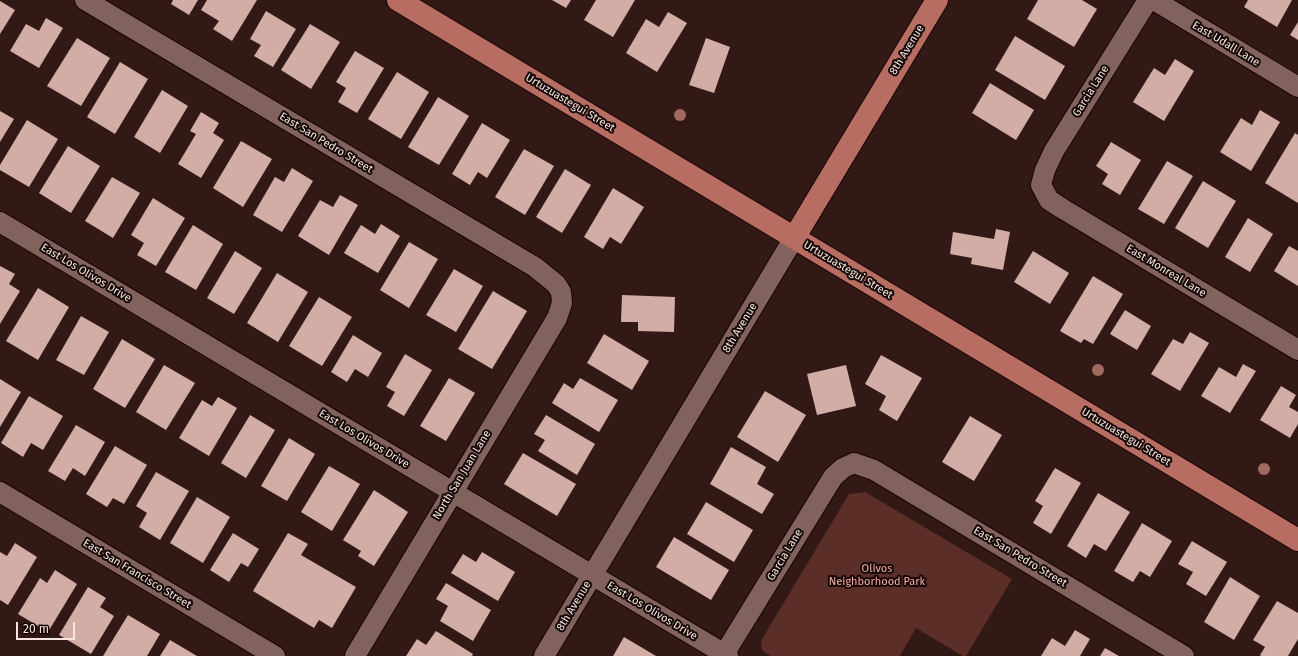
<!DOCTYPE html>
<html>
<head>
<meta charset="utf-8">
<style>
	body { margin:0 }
	#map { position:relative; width:1298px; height:656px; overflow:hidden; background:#331915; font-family:"Fira Sans",sans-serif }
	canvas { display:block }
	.scale { position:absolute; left:16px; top:622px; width:59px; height:18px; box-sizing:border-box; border:2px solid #f8e5e1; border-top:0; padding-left:5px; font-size:12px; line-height:14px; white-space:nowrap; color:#f8e5e1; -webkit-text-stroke:3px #130806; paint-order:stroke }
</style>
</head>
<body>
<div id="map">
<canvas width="1298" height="656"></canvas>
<div class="scale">20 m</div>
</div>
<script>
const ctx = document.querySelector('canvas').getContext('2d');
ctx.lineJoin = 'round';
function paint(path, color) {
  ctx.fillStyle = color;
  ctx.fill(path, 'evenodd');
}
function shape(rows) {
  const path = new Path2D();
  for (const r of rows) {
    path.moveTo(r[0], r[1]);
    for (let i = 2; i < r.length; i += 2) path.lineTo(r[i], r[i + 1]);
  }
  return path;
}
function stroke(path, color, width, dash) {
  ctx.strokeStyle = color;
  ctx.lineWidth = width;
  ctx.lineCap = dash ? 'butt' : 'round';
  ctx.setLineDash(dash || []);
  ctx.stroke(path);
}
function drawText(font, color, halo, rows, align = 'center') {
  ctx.font = font + ' "Fira Sans",sans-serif';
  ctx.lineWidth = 4;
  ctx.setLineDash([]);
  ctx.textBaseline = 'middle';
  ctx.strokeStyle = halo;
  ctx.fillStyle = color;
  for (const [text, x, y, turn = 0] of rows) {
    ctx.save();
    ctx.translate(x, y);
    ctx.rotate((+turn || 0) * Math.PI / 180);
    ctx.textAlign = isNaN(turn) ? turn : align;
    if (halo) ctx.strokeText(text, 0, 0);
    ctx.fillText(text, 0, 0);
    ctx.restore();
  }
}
paint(shape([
	[865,492,1012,579,966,656,963,656,916,628,900,656,771,656,764,652,761,646,762,639,849,494]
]), '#5b2f27');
paint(shape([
	[173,0,198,0,189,15,171,4],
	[207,0,257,0,232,41,213,29,219,21,201,10],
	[552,0,571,0,566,8],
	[596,0,635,0,613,37,584,20],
	[1038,0,1082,0,1097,9,1074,47,1027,19],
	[1248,0,1292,0,1277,27,1244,7],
	[0,1,15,10,0,34],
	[266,11,296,29,273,67,254,56,261,45,250,39],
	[668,12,687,23,657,72,626,53,646,19,659,27],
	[46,18,63,28,39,68,10,51,26,24,39,31],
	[1298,22,1298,40,1290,35],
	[310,24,340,42,311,89,281,70],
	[1015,36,1065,66,1045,100,995,70],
	[77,38,110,58,81,106,47,86],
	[706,38,730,47,714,93,689,85],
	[355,51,384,68,357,113,338,102,346,88,336,82],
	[1175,59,1194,71,1164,121,1133,102,1154,68,1165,75],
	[120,62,148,79,115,134,87,117],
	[397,72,429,92,401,139,368,119],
	[990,83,1034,110,1016,140,972,113],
	[162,90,188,106,160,153,134,137],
	[438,97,469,116,439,165,408,147],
	[1260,110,1280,122,1251,171,1220,152,1241,118,1252,125],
	[0,111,14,119,0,142],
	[201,112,219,123,213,133,224,140,201,178,178,164,196,134,190,131],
	[27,120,58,139,29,187,0,170,0,165],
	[482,123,510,140,487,178,478,172,470,185,452,174],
	[1295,133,1298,135,1298,203,1265,183],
	[241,141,272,159,243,207,213,188],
	[1111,142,1141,160,1120,195,1102,184,1108,174,1096,166],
	[68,146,100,166,71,213,39,193],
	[524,149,554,166,525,215,495,197],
	[1167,161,1193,176,1164,224,1138,209],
	[292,168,313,181,282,232,253,215,275,177,284,182],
	[565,169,591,185,562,233,536,217],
	[112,177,140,193,113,238,85,221],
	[1203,181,1236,201,1208,248,1175,228],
	[613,188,644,207,621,244,610,237,603,249,584,237],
	[340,195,358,205,329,255,298,236,320,200,333,207],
	[153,198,185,218,156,266,137,255,144,243,131,235],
	[1248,218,1273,234,1250,272,1225,257],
	[381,224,400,236,378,273,344,253,361,225,375,234],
	[193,225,223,244,196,290,165,272],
	[996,229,1010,232,1003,270,971,264,972,258,950,254,953,232,994,239],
	[409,242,438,259,409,308,380,290],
	[1289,246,1298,251,1298,286,1274,271],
	[235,251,262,268,234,314,207,298],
	[1033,251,1069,273,1050,304,1014,282],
	[0,266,15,274,9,284,20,291,0,324],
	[454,269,483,286,456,332,426,315],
	[277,273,308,292,278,342,247,323],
	[1093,276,1123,294,1093,344,1084,339,1081,343,1060,331],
	[38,288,69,307,38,360,6,341],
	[493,291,527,311,492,369,458,349],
	[622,295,675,297,674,332,638,331,638,322,621,322],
	[319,297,352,317,322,366,289,346],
	[1125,310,1151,326,1137,350,1110,334],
	[81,316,109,332,84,375,56,360],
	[1190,332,1209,343,1180,391,1151,374,1173,339,1183,344],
	[604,334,649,361,632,390,587,363],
	[353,335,382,353,368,377,355,369,347,382,331,372],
	[122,339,155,359,125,408,93,389],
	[405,354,432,370,404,416,387,406,395,392,386,387],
	[881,355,922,378,897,421,879,410,886,396,865,384],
	[1243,364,1256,371,1230,413,1201,396,1219,367,1236,377],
	[164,365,195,383,166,430,136,412],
	[846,365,856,406,817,415,807,374],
	[449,378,475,393,446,441,420,426],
	[580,378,618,400,599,432,552,403,564,383,573,389],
	[0,379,21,392,0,427],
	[1281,386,1296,395,1289,407,1298,412,1298,424,1290,438,1260,420],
	[765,391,806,415,778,462,737,437],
	[29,396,63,416,43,450,31,443,23,457,1,443],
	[218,397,237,408,209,456,179,438,202,400,212,406],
	[250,415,275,430,246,478,221,463],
	[546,415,595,444,577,475,538,451,545,440,534,434],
	[970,416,1002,435,974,481,942,462],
	[76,425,105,442,85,476,73,468,65,481,48,471],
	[289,438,315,454,287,501,261,486],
	[115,446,147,465,124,504,113,498,107,507,86,494],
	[731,447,766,467,757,484,774,494,762,514,710,484],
	[523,453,576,484,557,516,504,484],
	[329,466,360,484,332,531,301,512],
	[1055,468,1081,483,1051,534,1033,523,1043,506,1035,501],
	[156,472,189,491,160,540,139,527,147,513,136,506],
	[374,490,408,512,374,566,358,556,361,551,343,540],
	[1098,493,1130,512,1106,551,1094,544,1086,558,1067,546],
	[197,497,230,517,203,563,170,543],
	[706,502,753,530,734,562,687,534],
	[1142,523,1172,541,1150,577,1140,571,1133,582,1114,571],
	[233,533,259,549,248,567,241,563,229,582,210,570],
	[288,533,308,544,301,555,356,587,332,628,319,620,314,628,253,591],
	[674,537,729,570,711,600,656,567],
	[1192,541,1227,562,1206,596,1186,584,1193,572,1178,564],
	[15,543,37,557,8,605,0,600,0,552,7,556],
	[482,552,515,572,498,601,451,573,463,554,476,562],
	[55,570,77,584,48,632,18,614,40,578,47,583],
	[1230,577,1260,596,1234,640,1204,622],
	[446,583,491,610,473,641,440,621,448,606,436,599],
	[88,587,106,598,100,607,114,616,91,654,59,635],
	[1277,601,1298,613,1298,639,1288,656,1261,656,1260,655,1265,647,1253,640],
	[128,615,160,634,147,656,103,656],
	[1075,630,1090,639,1080,656,1041,656,1052,638,1065,646],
	[436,631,473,654,472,656,406,656,417,639,426,645],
	[624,637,656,656,613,656],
	[170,640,197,656,160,656],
	[1105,648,1119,656,1100,656]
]), '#d1ada6');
const minor = shape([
	[85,0,535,267,556,284,561,292,562,303,557,318,355,656],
	[1148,0,1054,151,1045,170,1041,185,1049,200,1063,209,1298,350],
	[1154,0,1298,87],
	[0,222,728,656],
	[0,492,275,656],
	[544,656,794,238],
	[723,656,833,477,843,468,854,463,874,470,1184,656]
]);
const major = shape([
	[398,0,1298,540],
	[794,238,937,0]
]);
stroke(minor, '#190402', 22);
stroke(major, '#190402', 24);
stroke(minor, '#82625c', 20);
stroke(major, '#b76d61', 22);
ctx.fillStyle = '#a16a60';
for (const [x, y] of [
	[680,115],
	[1098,370],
	[1264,469]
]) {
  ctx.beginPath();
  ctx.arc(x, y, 6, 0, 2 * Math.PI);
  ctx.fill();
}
drawText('11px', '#f8e5e1', '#130806', [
	["East Udall Lane",1226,44,31],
	["8th Avenue",907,50,-59],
	["Garcia Lane",1091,91,-58],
	["Urtuzuastegui Street",570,103,31],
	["East San Pedro Street",326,143,31],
	["Urtuzuastegui Street",848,270,31],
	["East Monreal Lane",1166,271,31],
	["East Los Olivos Drive",86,273,31],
	["8th Avenue",740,328,-59],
	["Urtuzuastegui Street",1126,437,31],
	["East Los Olivos Drive",364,439,31],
	["North San Juan Lane",462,475,-59],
	["Garcia Lane",785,555,-59],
	["East San Pedro Street",1020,557,31],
	["East San Francisco Street",137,574,31],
	["8th Avenue",574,606,-59],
	["East Los Olivos Drive",652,611,31]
]);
drawText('11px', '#fbac9e', '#130806', [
	["Olivos",877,569],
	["Neighborhood Park",877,582]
]);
</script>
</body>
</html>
